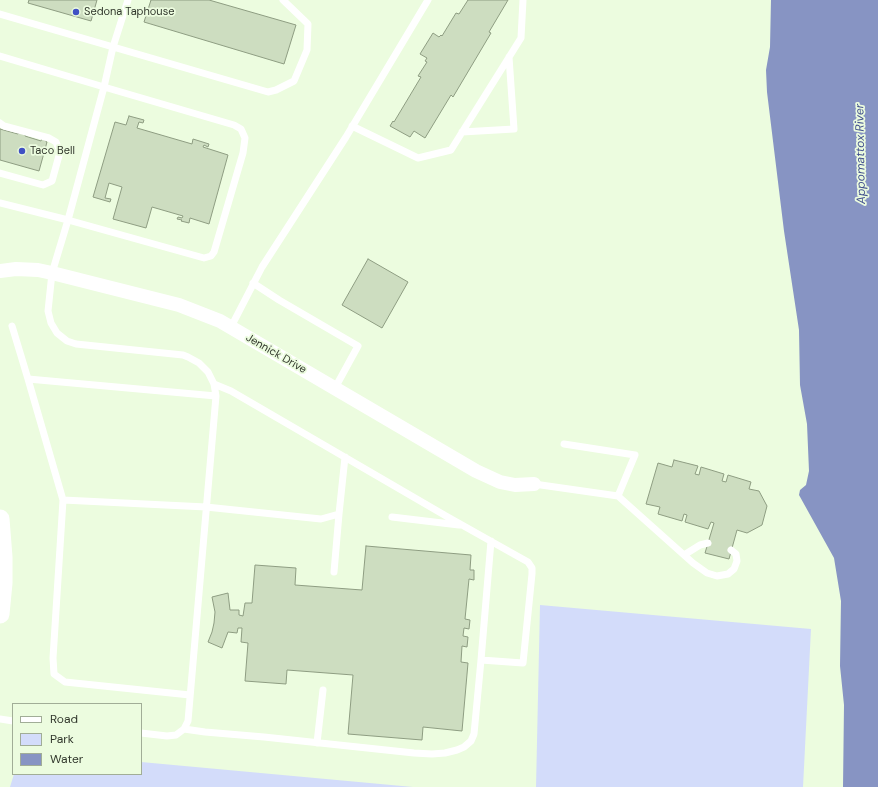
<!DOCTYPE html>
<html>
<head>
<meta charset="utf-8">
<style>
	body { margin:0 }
	#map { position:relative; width:878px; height:787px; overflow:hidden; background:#ecfcdf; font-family:"DM Sans",sans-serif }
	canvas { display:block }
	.legend { position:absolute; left:12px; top:703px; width:130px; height:72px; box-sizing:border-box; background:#ecfcdf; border:1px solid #a1ad97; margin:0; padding:5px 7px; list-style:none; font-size:12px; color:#31372c }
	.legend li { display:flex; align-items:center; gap:8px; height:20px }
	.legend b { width:20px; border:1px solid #a1ad97 }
</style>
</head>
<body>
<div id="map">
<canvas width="878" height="787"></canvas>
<ul class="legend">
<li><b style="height:5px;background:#fff"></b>Road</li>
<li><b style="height:11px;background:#d3dcfa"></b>Park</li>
<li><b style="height:11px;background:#8794c3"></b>Water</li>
</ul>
</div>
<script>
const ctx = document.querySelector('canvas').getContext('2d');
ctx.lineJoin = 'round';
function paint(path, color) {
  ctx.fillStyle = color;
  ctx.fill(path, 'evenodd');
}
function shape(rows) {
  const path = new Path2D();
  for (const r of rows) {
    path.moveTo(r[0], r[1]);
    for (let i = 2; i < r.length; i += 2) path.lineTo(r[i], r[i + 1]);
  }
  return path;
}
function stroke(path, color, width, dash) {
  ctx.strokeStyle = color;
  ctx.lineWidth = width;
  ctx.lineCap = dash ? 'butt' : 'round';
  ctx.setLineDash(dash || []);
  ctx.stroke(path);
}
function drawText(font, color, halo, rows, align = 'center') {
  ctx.font = font + ' "DM Sans",sans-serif';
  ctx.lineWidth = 3.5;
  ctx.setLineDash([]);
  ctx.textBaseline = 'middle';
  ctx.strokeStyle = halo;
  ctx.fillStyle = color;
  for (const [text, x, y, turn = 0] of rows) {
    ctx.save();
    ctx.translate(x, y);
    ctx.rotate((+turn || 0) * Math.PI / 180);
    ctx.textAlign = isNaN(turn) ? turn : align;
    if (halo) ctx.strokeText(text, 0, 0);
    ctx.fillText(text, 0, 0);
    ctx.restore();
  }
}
paint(shape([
	[540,605,811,629,803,787,536,787],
	[141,762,413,787,10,787,14,774,141,774]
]), '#d3dcfa');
paint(shape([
	[771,0,878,0,878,787,843,787,844,705,840,666,841,601,834,558,799,495,800,490,806,485,809,471,807,424,800,385,799,330,784,231,767,92,766,70,770,47]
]), '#8794c3');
const building = shape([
	[29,0,97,0,91,21,28,3,29,0],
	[151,0,209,0,296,25,284,64,144,22,151,0],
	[468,0,508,0,489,32,491,33,453,97,451,95,425,138,414,131,410,137,390,126,393,121,394,122,421,77,418,76,427,62,425,61,427,58,420,54,433,33,439,37,441,35,442,36,456,13,459,14,468,0],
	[129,116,144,120,143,123,139,122,137,128,192,144,193,139,209,144,208,147,204,145,203,147,228,155,209,224,190,218,189,223,181,221,182,220,177,219,178,217,182,218,183,216,152,207,146,228,113,219,122,187,109,183,105,198,111,199,110,202,93,197,115,122,126,125,129,116],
	[0,129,18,134,19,130,26,132,25,136,41,141,42,138,47,139,46,142,47,142,39,171,0,160,0,129],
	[368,259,408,282,382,328,342,305,368,259],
	[674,460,698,466,695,474,699,475,701,467,724,474,722,481,726,482,728,475,751,482,749,489,759,491,767,506,762,525,747,533,737,530,729,559,705,553,714,523,711,522,708,529,685,522,687,515,684,514,682,521,658,514,660,507,646,504,658,463,672,467,674,460],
	[366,546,471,555,470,570,474,570,474,580,469,579,465,619,470,620,469,629,464,628,463,636,468,637,467,647,462,646,461,662,468,663,462,731,423,727,422,740,348,734,353,675,287,670,286,684,245,681,248,643,241,642,242,628,238,628,237,633,228,632,222,648,208,642,212,632,214,623,215,612,212,597,228,593,230,610,239,610,239,615,243,616,245,603,252,603,255,565,296,568,295,585,362,590,366,546]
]);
paint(building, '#cdddc0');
stroke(building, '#8e9d82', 1);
stroke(shape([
	[0,14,268,92,276,90,294,81,307,50,308,24,283,0],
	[0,56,104,87,113,47,128,0],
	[0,123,4,126,49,138,56,142,60,152,52,181,43,185,0,173],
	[352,126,418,158,451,150,521,38,523,0],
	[462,132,514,129,509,57],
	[0,203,68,220,204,258,211,256,214,252,243,153,245,138,241,129,234,125,104,87,68,220,52,273,48,311,51,323,57,333,67,341,76,344,183,355,188,357,199,363,208,372,214,384,216,396,188,721,184,729,176,735,167,736,141,733],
	[253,283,279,300,358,346,335,388],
	[12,326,28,379],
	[231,327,262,267,346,137,428,0],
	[564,444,635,455,618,496],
	[534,484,618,496,684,555],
	[63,500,206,507,321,519,339,514,345,457],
	[392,517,459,525],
	[708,543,700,545,684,555,693,563,707,573,717,576,728,574,734,569,737,561,736,554,731,550],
	[334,572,339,514],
	[481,660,491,541],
	[190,695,65,682,54,674,53,658,63,500,28,379,216,396],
	[0,719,13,721],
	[184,729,205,732,264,737,414,753,432,754,445,753,457,750,464,747,471,741,474,734,481,660,523,663,532,574,532,568,528,562,519,557,446,516,231,391,214,384],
	[317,743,323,690]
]), '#fff', 7);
stroke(shape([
	[0,271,16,269,38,270,52,273,179,305,220,321,476,471,500,482,515,485,534,484]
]), '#fff', 14);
stroke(shape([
	[0,519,3,557,3,583,0,614]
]), '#fff', 19);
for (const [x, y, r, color] of [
	[76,12,4,"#4050c4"],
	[22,151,4,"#4050c4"]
]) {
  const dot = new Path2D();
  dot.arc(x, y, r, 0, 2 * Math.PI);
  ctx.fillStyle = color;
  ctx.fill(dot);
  stroke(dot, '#ecfcdf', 1.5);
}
drawText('11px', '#31372c', '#ecfcdf', [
	["Sedona Taphouse",84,12],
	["Taco Bell",30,151]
], 'left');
drawText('11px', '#31372c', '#ecfcdf', [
	["Jennick Drive",276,354,30]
]);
drawText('italic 12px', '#43518e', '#ecfcdf', [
	["Appomattox River",861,154,-91]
]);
</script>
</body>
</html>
